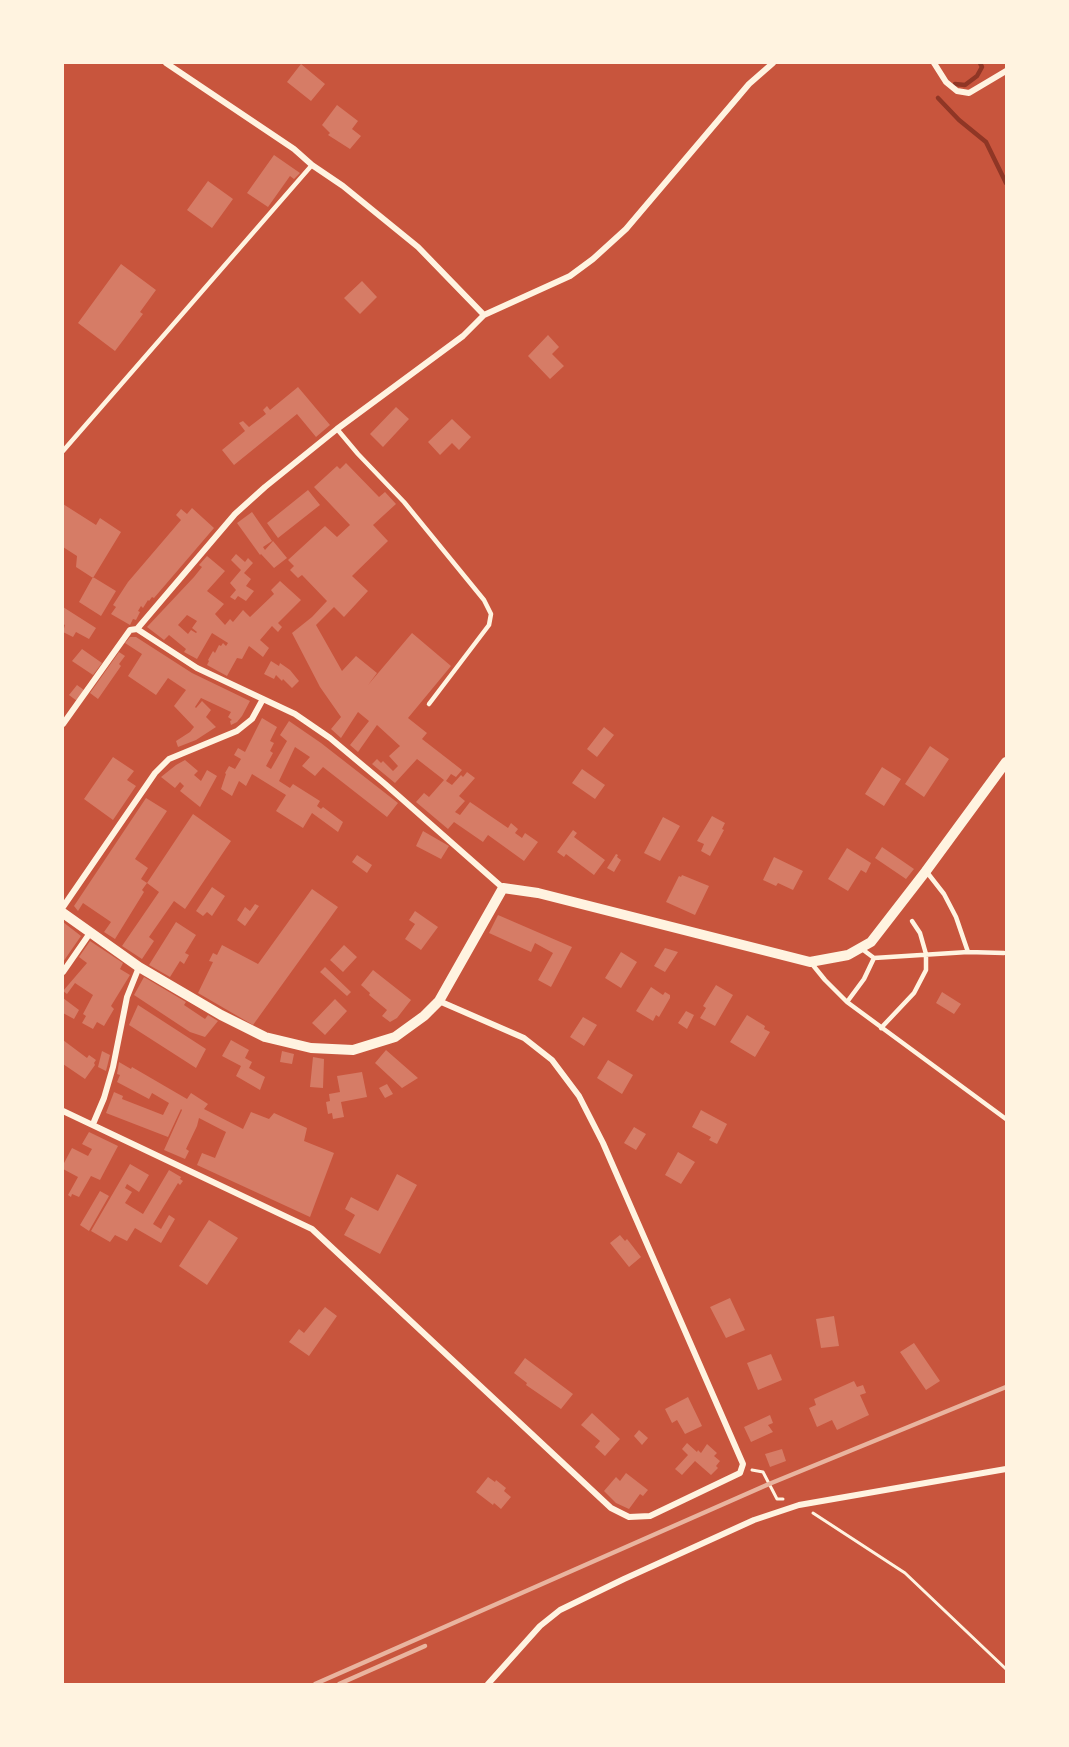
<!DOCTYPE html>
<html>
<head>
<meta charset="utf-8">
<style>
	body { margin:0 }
	#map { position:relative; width:1069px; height:1747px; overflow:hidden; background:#c8553d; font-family:Karla,sans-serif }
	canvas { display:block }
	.frame { position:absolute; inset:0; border:64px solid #fff3e0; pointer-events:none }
</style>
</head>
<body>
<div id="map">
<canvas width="1069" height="1747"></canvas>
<div class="frame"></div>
</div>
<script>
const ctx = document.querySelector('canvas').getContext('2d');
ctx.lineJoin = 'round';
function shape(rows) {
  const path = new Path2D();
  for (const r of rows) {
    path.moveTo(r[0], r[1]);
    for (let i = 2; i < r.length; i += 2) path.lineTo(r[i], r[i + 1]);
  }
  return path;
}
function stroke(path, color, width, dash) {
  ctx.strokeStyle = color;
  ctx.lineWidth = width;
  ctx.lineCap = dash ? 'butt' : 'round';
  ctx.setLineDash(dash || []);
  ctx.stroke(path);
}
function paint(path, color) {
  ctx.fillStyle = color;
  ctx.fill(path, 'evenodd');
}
stroke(shape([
	[955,84,965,85,977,76,982,67,980,63],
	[938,98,959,120,986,142,1006,183]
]), '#8f3625', 4.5);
paint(shape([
	[301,64,325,84,311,101,287,82],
	[337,105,358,121,352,129,361,136,350,149,328,135,330,133,322,125],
	[274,155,300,173,294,179,290,176,268,207,247,193],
	[208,181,233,199,212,228,187,210],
	[121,264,156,290,140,312,143,314,115,351,78,323],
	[362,281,377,297,360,314,344,298],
	[548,335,559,347,552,354,564,366,550,379,528,356],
	[298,387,330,425,316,437,297,414,234,465,222,450,245,431,239,423,243,421,249,427,266,414,263,410,267,406,270,410],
	[396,407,409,419,383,447,370,434],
	[452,419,471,437,459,450,452,443,440,455,428,442],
	[346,463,379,497,385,492,396,504,373,525,388,541,352,576,368,591,344,617,334,607,316,625,342,671,356,656,377,673,368,685,412,633,451,666,408,718,427,733,422,739,462,770,456,777,451,774,446,781,452,785,461,775,463,777,467,772,475,778,459,796,465,801,455,812,460,815,470,802,508,828,511,823,518,829,515,833,522,838,525,833,538,842,524,861,488,835,483,842,454,822,448,829,416,802,424,793,429,797,444,780,417,759,395,783,372,764,377,759,381,763,383,761,393,771,398,766,389,756,400,746,377,725,358,752,350,745,369,721,358,712,341,738,331,729,341,717,320,687,292,633,312,617,327,601,302,575,298,578,290,570,294,566,288,560,325,526,337,537,350,525,314,487,337,466,340,469],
	[308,490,320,505,278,538,267,523],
	[63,504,96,525,100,518,121,532,93,578,76,567,77,556,63,547],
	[192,508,214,528,154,598,152,597,149,601,148,600,143,608,141,606,138,611,140,612,136,620,133,619,130,625,111,614,116,607,113,605,128,582,181,520,176,515,181,509,187,514],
	[252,512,272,541,263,547,265,550,273,541,287,558,274,568,261,554,260,555,237,523],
	[236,554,245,562,248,558,253,563,244,573,251,579,246,586,254,591,246,601,238,596,235,600,230,597,236,590,230,583,241,570,231,560],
	[207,556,225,571,207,591,224,604,215,614,225,625,230,619,233,622,243,610,250,617,274,594,271,590,280,581,301,600,278,623,282,627,278,632,272,626,260,640,269,648,263,657,249,646,242,659,237,658,227,676,207,665,209,661,208,660,213,651,215,653,219,645,221,646,223,643,226,646,228,643,212,633,197,659,184,652,186,649,169,635,164,640,147,627,194,577,202,567,199,565],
	[187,615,197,621,192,628,197,632,196,633,191,630,188,634,178,625],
	[93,577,116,591,101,616,79,602],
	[63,607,96,628,89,639,76,632,73,637,63,632,65,625,63,624],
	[130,637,136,637,192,673,250,701,242,716,237,722,231,725,230,721,232,720,228,717,231,712,201,698,195,707,196,708,202,701,211,710,206,717,216,727,196,740,178,747,176,741,190,732,194,727,174,706,186,690,168,678,156,695,128,676,142,654,125,643],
	[82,649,102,663,93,675,72,661],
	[119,652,125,656,119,664,121,666,98,699,90,693],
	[271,661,279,666,280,663,290,670,299,681,292,688,283,679,282,681,276,675,274,679,264,674],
	[77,685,84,690,77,701,69,695],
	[262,718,277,727,270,741,274,743,270,751,273,753,266,766,271,769,287,741,280,735,289,721,321,743,398,803,387,817,323,767,315,776,302,766,310,757,295,747,279,781,290,788,293,784,320,801,317,806,321,809,323,807,343,822,338,832,312,813,303,828,276,811,286,795,252,774,246,786,239,781,232,796,221,789,226,774,225,773,229,766,235,769,241,759,234,755,238,748,245,752],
	[604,727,614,735,597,757,587,749],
	[930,746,949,759,924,797,905,784],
	[113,757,134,771,127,780,136,786,113,820,84,799],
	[185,760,198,771,194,775,201,781,207,770,217,776,200,807,180,791,184,786,180,782,175,788,161,777,176,765],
	[882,767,901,779,884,806,865,794],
	[582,769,605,785,595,799,572,783],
	[146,798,167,811,135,859,148,868,141,879,147,883,142,890,144,892,115,939,104,932,111,922,83,903,78,911,74,906],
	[193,814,231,841,185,909,174,901,149,937,154,941,142,959,122,946,159,892,147,883],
	[712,816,725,823,722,829,724,830,710,856,701,851,704,844,697,841],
	[663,817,680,826,660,861,644,853],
	[573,830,577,833,574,837,605,860,594,875,566,854,564,857,557,852],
	[423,831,449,846,441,859,416,846],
	[882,847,914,869,906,879,875,858],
	[847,848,871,863,866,873,861,870,848,891,828,879],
	[616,854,618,855,617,857,621,860,614,872,607,868],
	[357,855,372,865,367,873,352,862],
	[774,857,803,871,793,890,778,883,776,886,763,880],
	[682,875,709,886,695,915,666,902,679,876,681,877],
	[212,887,225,896,212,916,207,912,203,916,196,911],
	[312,889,338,907,253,1025,198,993,213,962,209,961,213,953,217,955,222,945,258,964],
	[255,904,259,906,245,926,237,920,245,907,250,911],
	[415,911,438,927,421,950,405,939,415,924,409,920],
	[498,915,572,947,551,987,538,980,553,953,535,943,531,952,489,933],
	[63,922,81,936,63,962],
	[176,922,196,935,185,953,189,955,184,964,180,961,170,977,149,965],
	[90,941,123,963,120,969,130,975,111,1006,114,1009,104,1026,97,1022,93,1029,82,1023,86,1016,83,1014,93,995,75,983,67,994,63,991,87,963,79,957],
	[344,945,357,957,343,972,330,960],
	[665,948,678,952,665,972,654,966],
	[621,952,637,962,621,988,605,978],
	[325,967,351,992,347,996,320,972],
	[373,970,411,1000,397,1018,390,1022,382,1016,387,1010,369,995,370,993,361,985],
	[144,977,186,1002,184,1005,205,1019,208,1015,218,1021,205,1037,190,1032,134,995],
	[716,985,733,995,715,1026,700,1018,706,1008,703,1006],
	[651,987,663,995,665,992,670,995,670,998,659,1017,656,1015,653,1021,636,1011],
	[942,992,961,1004,954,1014,936,1003],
	[63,998,79,1010,74,1019,63,1013],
	[335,999,347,1011,325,1035,312,1023],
	[138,1005,206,1049,196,1068,129,1025],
	[686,1011,694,1015,687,1029,678,1023],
	[747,1015,765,1026,764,1029,770,1032,755,1057,730,1042],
	[583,1017,597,1025,584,1046,570,1037],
	[63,1040,87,1058,89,1055,96,1060,94,1063,95,1065,85,1079,63,1064],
	[231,1040,249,1050,245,1058,252,1062,249,1068,265,1077,260,1090,236,1076,241,1066,222,1056],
	[386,1050,418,1078,402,1088,375,1063],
	[102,1051,110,1055,106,1071,98,1067],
	[282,1051,294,1054,292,1064,280,1062],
	[313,1057,324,1059,323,1088,310,1087],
	[608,1060,633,1075,622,1094,597,1078],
	[119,1062,131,1069,132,1067,187,1099,191,1093,208,1104,204,1109,243,1129,251,1112,269,1119,274,1113,307,1128,304,1141,334,1153,310,1217,197,1165,202,1153,215,1158,226,1132,199,1118,197,1126,186,1149,189,1151,185,1159,164,1150,182,1110,181,1109,168,1137,106,1113,114,1092,123,1096,122,1099,163,1115,169,1103,152,1093,149,1099,117,1082,120,1075,117,1074],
	[362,1072,367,1097,341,1102,344,1117,333,1119,332,1113,328,1114,326,1102,330,1101,329,1094,340,1092,337,1076],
	[387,1084,393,1094,385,1098,379,1088],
	[701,1110,727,1124,717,1144,709,1140,711,1137,692,1127],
	[634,1127,646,1134,636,1150,624,1143],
	[89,1132,118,1146,100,1180,91,1176,79,1197,72,1194,71,1197,68,1195,78,1177,63,1169,63,1165,72,1148,88,1156,92,1149,82,1144],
	[678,1152,695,1162,681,1184,665,1175],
	[130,1164,149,1175,139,1192,127,1184,125,1188,132,1192,125,1203,143,1214,169,1170,181,1177,180,1179,183,1181,180,1185,178,1183,153,1224,161,1229,169,1215,175,1219,161,1243,135,1228,127,1241,115,1235,110,1242,91,1231],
	[397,1174,417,1185,380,1254,344,1235,355,1215,345,1209,351,1197,378,1211],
	[100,1191,109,1196,89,1231,80,1225],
	[209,1220,238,1238,207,1285,179,1266],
	[620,1235,625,1241,627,1239,641,1257,629,1267,610,1243],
	[730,1298,745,1330,726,1338,710,1307],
	[325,1307,337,1316,309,1356,289,1342,299,1329,304,1333],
	[834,1316,839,1346,821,1348,816,1319],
	[914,1343,940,1381,926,1390,900,1352],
	[771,1354,782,1380,758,1390,747,1363],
	[525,1358,573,1394,561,1409,526,1385,527,1383,514,1373],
	[854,1381,857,1387,863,1385,866,1393,860,1395,869,1415,837,1430,832,1420,817,1427,809,1408,816,1405,814,1399],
	[688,1397,702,1426,685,1434,677,1420,672,1423,665,1409],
	[592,1413,620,1439,605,1456,595,1447,600,1441,581,1425],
	[770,1415,773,1423,768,1425,773,1432,751,1442,744,1427],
	[639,1430,648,1438,642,1445,634,1436],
	[687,1443,697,1452,698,1450,701,1453,707,1444,717,1453,714,1456,720,1461,716,1466,718,1468,711,1475,695,1461,682,1475,675,1469,688,1455,682,1449],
	[782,1449,786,1461,770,1467,765,1454],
	[626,1473,648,1490,643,1496,640,1494,629,1509,616,1503,604,1491,616,1477,620,1481],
	[488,1477,495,1482,496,1480,506,1488,504,1491,511,1497,501,1509,494,1503,493,1505,476,1492]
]), '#d67c66');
stroke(shape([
	[752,1470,763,1472,777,1499,783,1499],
	[813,1513,905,1573,1006,1669]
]), '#fff3e0', 3);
stroke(shape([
	[337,429,358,454,404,502,484,600,491,614,489,625,429,704],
	[63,451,312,165],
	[926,871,944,894,956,917,968,952],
	[862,949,874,958,968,952,1004,953],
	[812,964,825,980,847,1002,1006,1119],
	[847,1002,864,979,874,958],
	[881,1028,914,993,926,970,926,954,920,933,912,921]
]), '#fff3e0', 4.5);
stroke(shape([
	[166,63,294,149,312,165,343,186,418,247,484,315],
	[934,63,946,82,957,91,969,93,1006,71],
	[137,629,235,514,265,487,337,429,463,336,484,315,570,276,593,259,626,229,749,84,773,63],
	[137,629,197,668,295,714,330,738,385,784,503,888],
	[63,724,130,630,137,629],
	[63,907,155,773,169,759,237,731,252,719,263,699],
	[63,972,90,933],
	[63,1111,312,1229,611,1508,629,1517,650,1516,740,1473,743,1464,603,1143,579,1096,552,1060,524,1038,439,1001],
	[93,1124,104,1098,113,1067,127,997,139,967],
	[488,1684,540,1626,560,1610,624,1579,754,1520,799,1505,1006,1469]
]), '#fff3e0', 6);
stroke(shape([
	[63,913,139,967,221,1015,265,1037,311,1048,353,1050,395,1037,424,1016,439,1001,503,888,538,893,810,962,848,955,871,942,926,871,1006,762]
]), '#fff3e0', 10);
stroke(shape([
	[315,1684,769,1484,1006,1387],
	[339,1684,425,1646]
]), '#e9b49f', 4.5);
</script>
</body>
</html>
